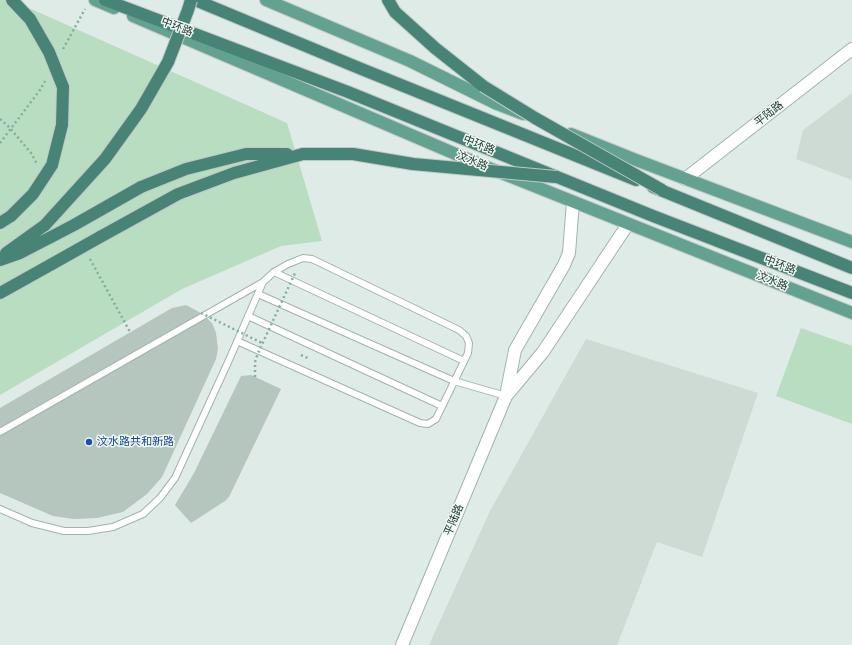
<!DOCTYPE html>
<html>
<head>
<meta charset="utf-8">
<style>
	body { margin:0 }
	canvas { display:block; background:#dfebe6 }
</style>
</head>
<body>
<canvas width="852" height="645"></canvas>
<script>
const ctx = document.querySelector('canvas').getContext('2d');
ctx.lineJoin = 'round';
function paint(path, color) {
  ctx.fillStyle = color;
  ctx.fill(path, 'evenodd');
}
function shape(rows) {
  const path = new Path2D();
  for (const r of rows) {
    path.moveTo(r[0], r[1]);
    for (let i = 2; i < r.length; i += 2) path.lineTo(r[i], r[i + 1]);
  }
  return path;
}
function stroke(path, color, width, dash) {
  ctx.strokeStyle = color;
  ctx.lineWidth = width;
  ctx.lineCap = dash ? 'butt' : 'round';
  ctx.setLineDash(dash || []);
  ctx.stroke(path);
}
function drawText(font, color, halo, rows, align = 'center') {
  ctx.font = font + ' "Noto Sans","Noto Sans SC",sans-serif';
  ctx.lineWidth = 3;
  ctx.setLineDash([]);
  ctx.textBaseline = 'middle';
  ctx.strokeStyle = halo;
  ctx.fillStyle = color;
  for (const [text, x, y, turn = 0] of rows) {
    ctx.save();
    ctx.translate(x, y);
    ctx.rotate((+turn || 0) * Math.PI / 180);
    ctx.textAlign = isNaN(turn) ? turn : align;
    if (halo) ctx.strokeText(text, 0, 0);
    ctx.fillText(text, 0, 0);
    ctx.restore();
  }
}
paint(shape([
	[852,93,852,180,796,159,803,130],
	[586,339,758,393,702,557,657,542,617,645,429,645,490,511]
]), '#cedbd4');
paint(shape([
	[0,0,11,0,287,123,322,241,281,246,182,289,0,395],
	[801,328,852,346,852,424,776,396]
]), '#b8ddc1');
paint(shape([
	[186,305,201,313,212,323,216,333,218,349,216,359,162,477,147,494,123,512,97,518,74,519,53,516,0,493,0,408,172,308],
	[251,375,281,389,229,497,225,501,191,523,175,505,194,473,241,376]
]), '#b5c6be');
const service = shape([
	[274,272,464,361],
	[258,294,454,381,506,396],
	[248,316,442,406],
	[0,432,263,282,274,272,288,264,303,258,312,259,459,330,466,336,469,343,468,353,436,419,428,424,420,423,237,341],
	[0,509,32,523,64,531,88,531,113,527,143,514,160,498,175,478,229,360,263,282]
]);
const tertiary = shape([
	[685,179,852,49],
	[507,395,543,352,628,224],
	[402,645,506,396,515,350,564,265,569,253,573,202]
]);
const primary = shape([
	[95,0,114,8],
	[266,0,410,61,497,104,523,114],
	[133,16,479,164,852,313],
	[571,134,636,160,852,242]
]);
const trunk = shape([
	[12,0,30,19],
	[105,0,348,92,653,216,852,293],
	[195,0,359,68,636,180],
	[388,0,395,12,435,48,483,86],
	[52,165,62,125,63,87],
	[141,187,186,169,246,154,287,154],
	[653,187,852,268],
	[0,223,11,216],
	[100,237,178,194,234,173,303,154],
	[6,253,45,225],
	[0,260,20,253,51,237],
	[0,293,52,264]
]);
stroke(service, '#a2b3ad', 8);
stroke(tertiary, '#a2b3ad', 14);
stroke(primary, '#c1c8c6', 14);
stroke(trunk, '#c1c8c6', 14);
stroke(shape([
	[63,49,85,9],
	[0,143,40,90,45,81],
	[301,355,310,359]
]), '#7faf9f', 2.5, [2, 3]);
stroke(service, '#fff', 6);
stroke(tertiary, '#fff', 12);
stroke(primary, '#63a190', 12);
stroke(trunk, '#488475', 12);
const trunkBridge = shape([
	[30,19,49,52,63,87],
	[483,86,535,118,662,190],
	[303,154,353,154,413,164,556,177],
	[11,216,33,194,52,165],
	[45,225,105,159,141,109,168,62,188,10,191,0],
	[51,237,74,225,141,187],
	[52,264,100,237]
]);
stroke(trunkBridge, '#c1c8c6', 14, []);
stroke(shape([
	[0,119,9,127,31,153,37,164],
	[90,259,130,332],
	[201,313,262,343],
	[255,377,255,362,258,353,296,271]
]), '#7faf9f', 2.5, [2, 3]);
stroke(trunkBridge, '#488475', 12);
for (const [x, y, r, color] of [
	[89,442,4,"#1a4fb4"]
]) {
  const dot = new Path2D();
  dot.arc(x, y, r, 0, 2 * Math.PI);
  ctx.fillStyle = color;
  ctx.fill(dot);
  stroke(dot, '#f0f8f4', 1.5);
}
drawText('11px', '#203b33', '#f0f8f4', [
	["中环路",177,27,21],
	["平陆路",769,114,-38],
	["中环路",479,145,22],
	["汶水路",472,161,23],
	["中环路",780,265,21],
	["汶水路",772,281,22],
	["平陆路",454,520,-67]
]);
drawText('11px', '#164399', '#f0f8f4', [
	["汶水路共和新路",97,442]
], 'left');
</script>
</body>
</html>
